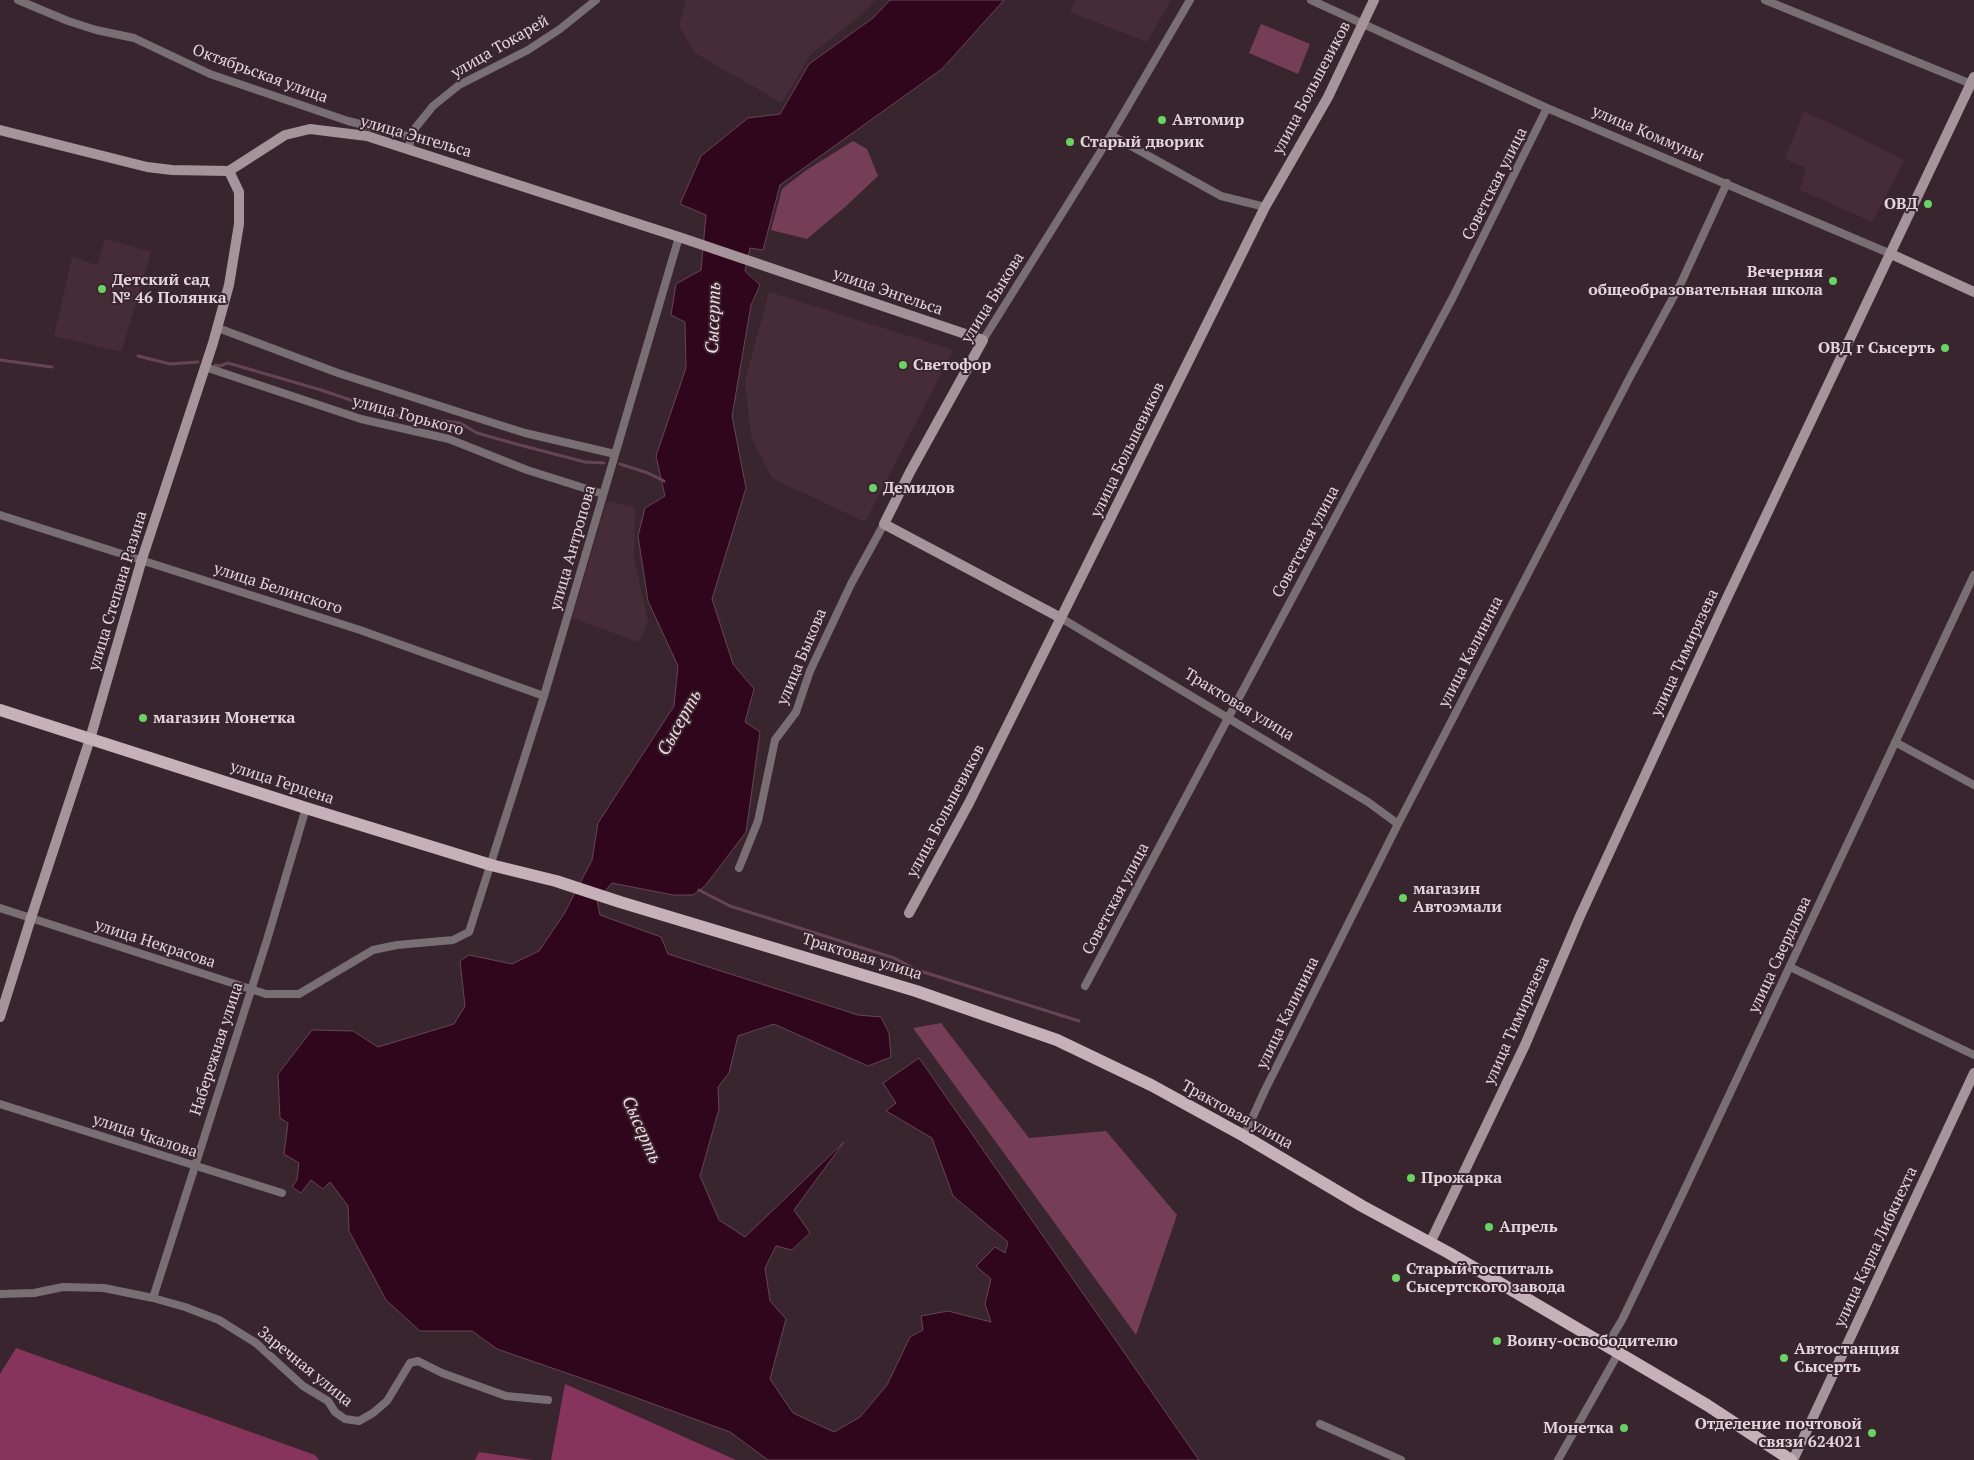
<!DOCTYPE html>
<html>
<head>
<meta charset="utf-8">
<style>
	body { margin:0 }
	canvas { display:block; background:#39252d }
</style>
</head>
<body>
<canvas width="1974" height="1460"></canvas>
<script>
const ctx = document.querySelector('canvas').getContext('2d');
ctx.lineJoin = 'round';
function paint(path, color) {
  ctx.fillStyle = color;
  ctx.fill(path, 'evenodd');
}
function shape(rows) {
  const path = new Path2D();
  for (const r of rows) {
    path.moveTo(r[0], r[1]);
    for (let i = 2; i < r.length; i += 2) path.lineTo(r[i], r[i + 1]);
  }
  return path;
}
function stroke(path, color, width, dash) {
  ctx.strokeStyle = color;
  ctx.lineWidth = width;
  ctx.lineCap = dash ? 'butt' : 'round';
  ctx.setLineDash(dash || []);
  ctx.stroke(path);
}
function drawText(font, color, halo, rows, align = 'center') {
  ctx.font = font + ' "PT Serif",serif';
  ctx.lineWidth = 4;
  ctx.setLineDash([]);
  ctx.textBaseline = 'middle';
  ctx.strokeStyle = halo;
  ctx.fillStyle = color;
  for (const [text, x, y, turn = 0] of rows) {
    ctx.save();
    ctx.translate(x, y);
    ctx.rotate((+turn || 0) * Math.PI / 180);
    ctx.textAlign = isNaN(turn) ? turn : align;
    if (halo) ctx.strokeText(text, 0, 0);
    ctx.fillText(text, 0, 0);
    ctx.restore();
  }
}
paint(shape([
	[686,0,876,0,856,19,810,55,782,103,695,53,679,26],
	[1076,0,1171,0,1147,42,1070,12],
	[1804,111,1905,160,1872,222,1800,190,1806,168,1785,159],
	[105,239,151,252,121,352,54,336,72,257,97,265],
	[769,292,953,350,865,522,772,478,751,437,745,381],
	[607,501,635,508,634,557,648,621,639,642,572,618]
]), '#462c37');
paint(shape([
	[1261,24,1310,44,1298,74,1249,53],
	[853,141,867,149,878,176,845,207,807,239,771,230,782,189,805,171],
	[941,1023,1029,1138,1106,1131,1177,1215,1136,1335,913,1028]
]), '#753d56');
paint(shape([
	[16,1348,315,1455,319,1460,0,1460,0,1374],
	[565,1384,736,1460,551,1460],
	[479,1452,533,1460,475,1460]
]), '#87345d');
const water = shape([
	[890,0,1004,0,942,69,780,185,763,250,750,248,745,271,760,285,751,305,732,416,746,488,712,599,733,664,754,689,745,722,760,732,746,832,705,886,693,895,673,895,612,883,597,900,600,915,661,937,668,954,858,1015,881,1017,889,1033,891,1057,868,1066,774,1024,738,1036,729,1073,718,1087,719,1109,700,1176,719,1220,745,1237,844,1142,794,1210,810,1233,792,1250,776,1246,765,1268,770,1301,786,1319,770,1379,793,1413,834,1432,860,1417,887,1385,910,1337,923,1330,921,1316,948,1311,991,1322,985,1304,991,1279,976,1266,995,1247,1005,1253,1008,1242,953,1196,932,1138,886,1111,896,1103,883,1083,919,1058,1199,1460,768,1460,730,1432,604,1386,497,1349,472,1331,420,1331,386,1300,349,1231,348,1206,330,1182,323,1189,311,1180,301,1193,292,1187,297,1180,299,1163,284,1154,288,1123,280,1118,278,1074,312,1030,353,1031,378,1047,454,1024,465,1006,460,961,469,955,512,964,539,951,564,914,592,860,598,823,674,706,678,666,648,601,638,536,645,508,665,496,656,456,686,368,685,322,671,315,676,284,701,270,706,215,680,204,701,156,748,118,780,114,809,64,873,18,890,0]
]);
paint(water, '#30061c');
stroke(water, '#645', 1);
stroke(shape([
	[138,356,170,364,198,362],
	[0,360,52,367],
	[215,365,220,366,228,363,321,390,416,422,436,420,460,423,477,433,516,444,585,462,604,463],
	[620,464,648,473,664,481],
	[699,890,730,906,894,958,917,970,1079,1021]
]), '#645', 3);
stroke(shape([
	[18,0,68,21,96,30,134,38,210,74,348,121,411,137],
	[1311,0,1547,108,1891,254],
	[1765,0,1974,85],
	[1111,135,1221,196,1265,207],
	[409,148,411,137,416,127,433,106,459,85,528,50,560,29,596,0],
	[218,328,338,373,465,414,525,433,615,454],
	[983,340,1111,135,1190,0],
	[205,367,361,419,449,439,527,470,603,494],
	[0,515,360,630,544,696],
	[1061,618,1368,802,1398,824],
	[1895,742,1974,785],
	[739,868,758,821,775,740,796,712,810,671,851,584,884,524],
	[0,908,266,994,299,994,373,950,397,945,453,940,469,932,544,696,679,237],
	[1790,967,1974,1055],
	[1085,986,1453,297,1547,108],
	[0,1104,282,1193],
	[1244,1136,1265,1090,1398,824,1630,377,1681,283,1727,183],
	[0,1294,34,1293,63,1287,104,1288,153,1298,185,1307,219,1320,256,1343,303,1386,328,1401,335,1412,345,1419,359,1421,373,1413,387,1401,410,1363,418,1361,442,1373,506,1396,548,1400],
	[153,1298,267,940,306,808],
	[1607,1345,1622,1320,1683,1193,1974,575],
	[1320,1424,1401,1460],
	[1558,1460,1619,1352]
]), '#796e72', 8);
stroke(shape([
	[0,130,147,167,172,170,229,171,285,135,310,129,367,136,679,237,983,340,910,472,884,524,1061,618],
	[1891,254,1974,292],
	[909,913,969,803,1265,207,1328,97,1374,0],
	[0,1017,31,918,90,739,142,559,213,343,229,285,239,224,239,192,229,171],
	[1430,1243,1525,1045,1580,916,1726,600,1974,77],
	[1793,1460,1974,1073]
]), '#a5949a', 10);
stroke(shape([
	[0,710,306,808,491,865,556,881,620,902,916,991,1057,1040,1151,1085,1244,1136,1362,1206,1449,1253,1707,1405,1791,1460]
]), '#c7b1b9', 12);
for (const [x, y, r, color] of [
	[1162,120,5,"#6ad364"],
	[1070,142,5,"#6ad364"],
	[1928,204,5,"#6ad364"],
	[1833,281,5,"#6ad364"],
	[102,289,5,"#6ad364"],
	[1945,348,5,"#6ad364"],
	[903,365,5,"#6ad364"],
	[873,488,5,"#6ad364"],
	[143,718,5,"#6ad364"],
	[1403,898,5,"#6ad364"],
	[1411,1178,5,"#6ad364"],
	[1489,1227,5,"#6ad364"],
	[1396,1278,5,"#6ad364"],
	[1497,1341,5,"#6ad364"],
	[1784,1358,5,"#6ad364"],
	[1624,1428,5,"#6ad364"],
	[1872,1433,5,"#6ad364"]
]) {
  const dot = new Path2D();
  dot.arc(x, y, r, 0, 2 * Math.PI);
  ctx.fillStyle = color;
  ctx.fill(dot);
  stroke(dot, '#39252d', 2);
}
drawText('16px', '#e3d5da', '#39252d', [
	["улица Токарей",500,47,-30],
	["Октябрьская улица",260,74,20],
	["улица Большевиков",1312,88,-62],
	["улица Коммуны",1648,134,23],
	["улица Энгельса",416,137,16],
	["Советская улица",1495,184,-63],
	["улица Энгельса",888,292,19],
	["улица Быкова",993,298,-58],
	["улица Горького",408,416,15],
	["улица Большевиков",1128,450,-64],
	["Советская улица",1306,542,-62],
	["улица Антропова",573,548,-74],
	["улица Белинского",278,589,18],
	["улица Степана Разина",118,591,-73],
	["улица Калинина",1471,652,-63],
	["улица Тимирязева",1685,653,-65],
	["улица Быкова",802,657,-67],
	["Трактовая улица",1239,705,31],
	["улица Герцена",282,783,18],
	["улица Большевиков",946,811,-62],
	["Советская улица",1116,899,-62],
	["улица Некрасова",155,944,18],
	["улица Свердлова",1780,955,-65],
	["Трактовая улица",862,957,17],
	["улица Калинина",1288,1013,-64],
	["улица Тимирязева",1517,1021,-66],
	["Набережная улица",217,1049,-72],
	["Трактовая улица",1237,1115,29],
	["улица Чкалова",145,1136,18],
	["улица Карла Либкнехта",1876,1247,-65],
	["Заречная улица",305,1367,39]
]);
drawText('bold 16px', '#e3d5da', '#39252d', [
	["Автомир",1172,120],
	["Старый дворик",1080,142],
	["ОВД",1918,204,"right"],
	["Вечерняя",1823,272,"right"],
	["общеобразовательная школа",1823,290,"right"],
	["Детский сад",112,280],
	["№ 46 Полянка",112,298],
	["ОВД г Сысерть",1935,348,"right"],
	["Светофор",913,365],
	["Демидов",883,488],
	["магазин Монетка",153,718],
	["магазин",1413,889],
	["Автоэмали",1413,907],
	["Прожарка",1421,1178],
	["Апрель",1499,1227],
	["Старый госпиталь",1406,1269],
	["Сысертского завода",1406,1287],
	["Воину-освободителю",1507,1341],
	["Автостанция",1794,1349],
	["Сысерть",1794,1367],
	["Отделение почтовой",1862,1424,"right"],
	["связи 624021",1862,1442,"right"],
	["Монетка",1614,1428,"right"]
], 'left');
drawText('italic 18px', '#f2d9e2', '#39252d', [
	["Сысерть",714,318,-88],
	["Сысерть",680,723,-61],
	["Сысерть",641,1130,66]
]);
</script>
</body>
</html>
